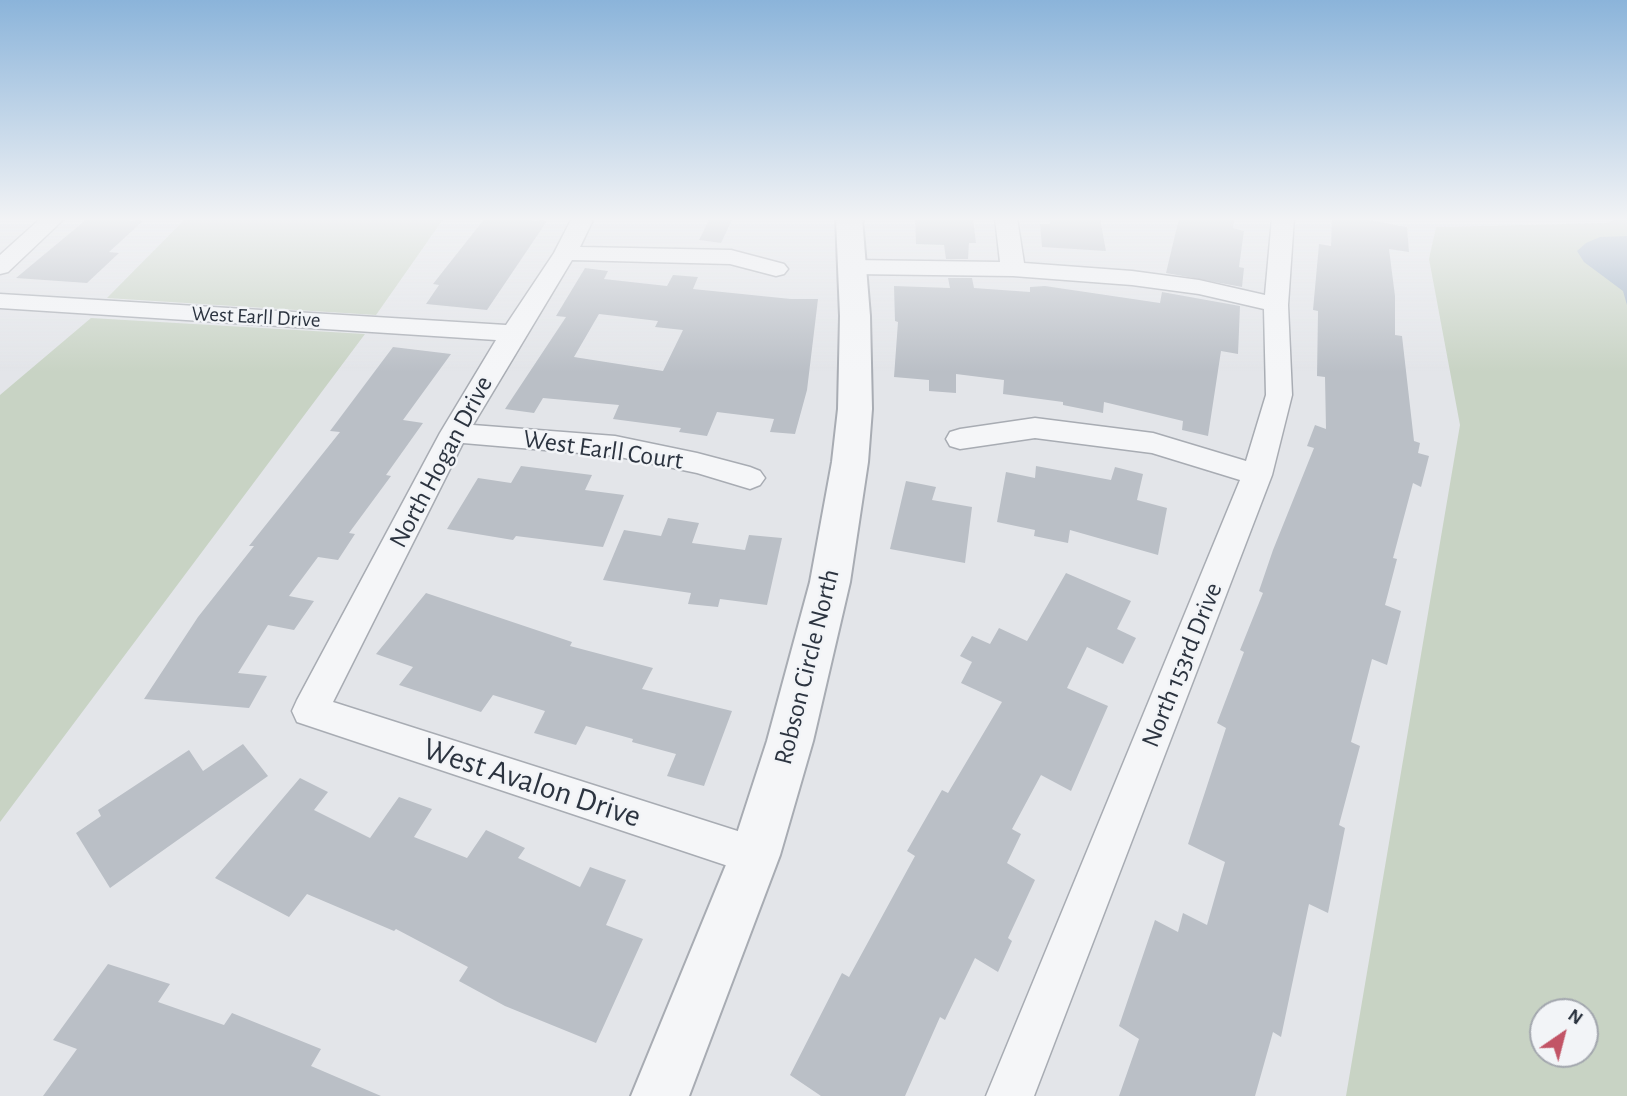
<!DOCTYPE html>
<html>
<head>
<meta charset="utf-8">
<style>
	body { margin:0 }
	#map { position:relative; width:1627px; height:1096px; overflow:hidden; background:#e3e5e9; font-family:"Alegreya Sans",sans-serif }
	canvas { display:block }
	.north { position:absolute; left:1529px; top:998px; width:70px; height:70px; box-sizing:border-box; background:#f2f4f7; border:2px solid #a3a7ae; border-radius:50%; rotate:35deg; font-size:19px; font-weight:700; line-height:28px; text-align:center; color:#2c3440 }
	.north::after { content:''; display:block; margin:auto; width:24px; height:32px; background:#c25466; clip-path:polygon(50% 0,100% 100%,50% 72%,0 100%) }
</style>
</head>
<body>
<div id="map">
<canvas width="1627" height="1096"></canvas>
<div class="north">N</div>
</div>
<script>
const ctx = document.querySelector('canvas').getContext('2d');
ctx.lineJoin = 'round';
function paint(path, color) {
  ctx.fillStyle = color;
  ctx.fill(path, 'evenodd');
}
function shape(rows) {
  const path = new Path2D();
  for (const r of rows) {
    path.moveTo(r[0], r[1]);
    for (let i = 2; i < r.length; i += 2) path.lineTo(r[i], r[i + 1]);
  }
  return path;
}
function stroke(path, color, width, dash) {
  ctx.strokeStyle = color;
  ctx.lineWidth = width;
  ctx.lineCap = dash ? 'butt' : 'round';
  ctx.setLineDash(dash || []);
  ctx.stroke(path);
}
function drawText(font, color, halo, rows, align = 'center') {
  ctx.font = font + ' "Alegreya Sans",sans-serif';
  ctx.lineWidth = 5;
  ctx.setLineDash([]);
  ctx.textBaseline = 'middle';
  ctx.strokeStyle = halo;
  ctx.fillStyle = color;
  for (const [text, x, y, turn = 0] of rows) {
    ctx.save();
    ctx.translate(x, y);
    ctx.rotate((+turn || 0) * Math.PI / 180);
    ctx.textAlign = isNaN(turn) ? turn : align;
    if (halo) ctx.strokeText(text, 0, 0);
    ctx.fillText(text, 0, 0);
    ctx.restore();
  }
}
paint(shape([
	[186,218,444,218,376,315,107,298],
	[1618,218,1627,218,1627,1096,1346,1096,1460,425,1429,259,1436,227,1607,223],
	[1543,1012,1585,1012,1585,1054,1543,1054],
	[91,318,365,334,0,822,0,395]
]), '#c8d3c4');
paint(shape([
	[1627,236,1627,305,1623,291,1584,262,1577,251,1586,243,1600,237]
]), '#a1b3c6');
paint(shape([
	[88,218,143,221,109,252,119,253,87,283,16,278],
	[485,218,547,221,487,310,426,304,439,285,433,284],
	[710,218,733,218,721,243,699,240],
	[915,218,973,218,976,243,969,243,968,259,946,259,944,245,916,244],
	[1049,218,1100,218,1106,251,1042,247,1040,224,1050,224],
	[1179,218,1235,218,1233,228,1244,231,1239,267,1244,268,1242,287,1166,273],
	[1332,218,1357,218,1407,227,1409,252,1389,249,1395,296,1395,335,1402,336,1414,441,1420,443,1418,453,1429,456,1421,487,1413,483,1393,558,1397,559,1385,605,1401,611,1387,665,1372,659,1351,742,1360,746,1339,825,1345,828,1328,913,1309,904,1281,1037,1273,1032,1255,1096,1119,1096,1139,1039,1119,1026,1155,920,1178,932,1183,913,1207,925,1225,862,1188,844,1226,728,1217,723,1244,652,1240,650,1263,593,1259,591,1273,550,1314,448,1307,446,1315,425,1326,429,1325,377,1317,376,1318,311,1313,310,1319,244,1331,246],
	[585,268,608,271,604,279,667,286,673,275,698,277,693,289,791,299,818,299,807,390,795,434,770,432,774,419,717,412,707,436,679,432,681,428,613,419,619,405,543,398,534,413,505,409,566,317,556,316],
	[599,314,658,321,655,327,683,330,663,371,574,357],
	[948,278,972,278,974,288,1030,292,1030,287,1045,286,1160,303,1162,292,1240,306,1238,354,1221,351,1208,436,1182,430,1183,421,1104,402,1103,413,1063,405,1063,402,1003,394,1004,380,956,374,956,393,929,391,929,380,894,377,898,322,895,321,894,286,950,288],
	[393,347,451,354,403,420,423,423,386,475,391,476,349,533,355,534,338,560,318,557,289,596,314,601,294,630,268,625,238,673,267,676,249,708,144,699,198,617,254,546,249,546,340,432,330,431],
	[521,466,592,475,585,490,624,495,603,547,516,536,513,540,447,529,478,478,511,483],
	[1036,466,1111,480,1115,467,1143,474,1137,500,1167,508,1158,555,1070,530,1068,543,1034,536,1035,530,997,522,1006,472,1035,478],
	[906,481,936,487,932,500,972,507,965,563,890,549],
	[668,518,699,523,692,543,745,550,749,535,782,538,767,605,720,599,718,607,688,604,691,593,603,580,624,530,661,536],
	[1066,573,1131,601,1117,629,1136,638,1123,664,1087,647,1067,688,1108,706,1071,791,1041,775,1012,829,1021,834,1007,863,1035,880,1008,938,1012,941,998,972,975,958,945,1020,940,1017,905,1096,821,1096,790,1075,842,973,849,977,915,856,907,851,942,790,948,793,1002,702,961,683,972,662,960,656,972,636,990,644,999,628,1027,641],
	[426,593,572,642,570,646,653,668,642,689,732,711,704,786,667,776,676,754,632,742,633,739,586,726,576,745,534,733,545,711,493,695,481,712,399,685,413,667,376,654],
	[243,744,268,776,110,888,76,833,101,816,98,810,189,750,203,771],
	[300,778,328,792,314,810,370,838,399,797,432,809,414,837,467,858,486,830,525,848,518,858,580,887,590,867,626,880,606,925,643,939,596,1043,505,1006,459,981,468,967,396,929,394,931,307,894,289,917,215,878],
	[108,964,170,984,158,1002,224,1025,232,1013,321,1049,311,1066,381,1096,43,1096,77,1049,53,1040]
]), '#babfc6');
const minor = shape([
	[41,218,65,218,8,272,0,274,0,255,41,218],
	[572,218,594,218,580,247,731,250,784,264,788,269,784,274,776,276,730,264,572,260,473,425,615,436,697,453,750,467,760,471,765,478,760,485,750,489,697,473,615,456,463,443,333,702,769,841,775,855,769,869,755,875,297,722,292,711,297,700,440,433,496,340,0,308,0,294,506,325,554,253,572,218],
	[995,218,1017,218,1024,263,1132,271,1199,280,1265,295,1272,218,1294,218,1288,305,1292,395,1272,475,1034,1096,986,1096,1240,480,1152,453,1035,438,960,449,950,446,946,439,950,432,960,429,1035,418,1153,433,1246,461,1266,395,1264,309,1199,294,1132,285,1013,276,852,274,844,272,840,267,844,262,852,260,1000,262,995,218]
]);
const tertiary = shape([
	[836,218,862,218,870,316,872,409,868,462,850,582,813,741,780,855,689,1096,631,1096,730,855,767,741,810,582,832,462,838,409,840,316,836,218]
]);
stroke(minor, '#a8acb3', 3);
stroke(tertiary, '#a8acb3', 4);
paint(minor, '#f5f6f8');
paint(tertiary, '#f5f6f8');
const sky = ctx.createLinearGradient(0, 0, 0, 372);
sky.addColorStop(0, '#8bb4da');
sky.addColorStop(0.59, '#f2f3f5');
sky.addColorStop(1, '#f2f3f500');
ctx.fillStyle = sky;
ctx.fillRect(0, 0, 1627, 372);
drawText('21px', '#2c3440', '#f2f4f7', [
	["West Earll Drive",256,317,3]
]);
drawText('26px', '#2c3440', '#f2f4f7', [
	["West Earll Court",603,450,8],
	["North Hogan Drive",441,462,-62],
	["North 153rd Drive",1182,665,-68],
	["Robson Circle North",807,667,-76]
]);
drawText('32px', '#2c3440', '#f2f4f7', [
	["West Avalon Drive",532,783,18]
]);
</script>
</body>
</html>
